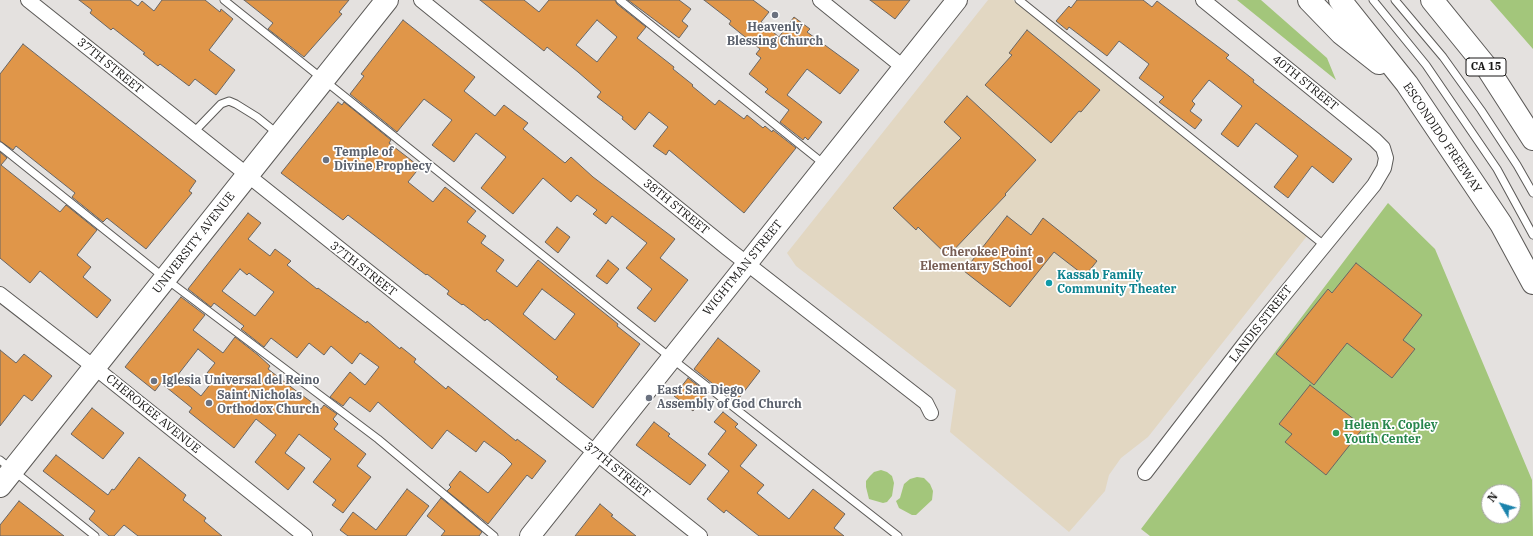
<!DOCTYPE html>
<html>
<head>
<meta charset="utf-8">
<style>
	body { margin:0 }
	#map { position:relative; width:1533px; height:536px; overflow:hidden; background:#e4e1df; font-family:"IBM Plex Serif",serif }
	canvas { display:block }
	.north { position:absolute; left:1481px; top:484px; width:40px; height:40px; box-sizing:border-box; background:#fff; border:1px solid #a3a2a2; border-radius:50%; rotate:308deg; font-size:11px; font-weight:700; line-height:16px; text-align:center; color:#181716 }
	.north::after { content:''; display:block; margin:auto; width:14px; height:18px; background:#1a83ac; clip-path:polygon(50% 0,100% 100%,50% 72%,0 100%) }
</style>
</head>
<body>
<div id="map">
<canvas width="1533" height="536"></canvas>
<div class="north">N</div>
</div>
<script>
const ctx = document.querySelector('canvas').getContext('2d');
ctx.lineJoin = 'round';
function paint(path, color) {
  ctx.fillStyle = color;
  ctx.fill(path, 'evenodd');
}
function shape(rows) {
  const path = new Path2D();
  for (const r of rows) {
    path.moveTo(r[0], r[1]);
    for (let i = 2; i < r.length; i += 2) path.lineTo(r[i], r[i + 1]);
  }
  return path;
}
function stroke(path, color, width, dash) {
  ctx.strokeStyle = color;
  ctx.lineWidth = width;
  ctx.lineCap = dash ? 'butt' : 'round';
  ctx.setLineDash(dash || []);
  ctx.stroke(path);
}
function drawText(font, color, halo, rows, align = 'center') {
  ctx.font = font + ' "IBM Plex Serif",serif';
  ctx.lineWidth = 3.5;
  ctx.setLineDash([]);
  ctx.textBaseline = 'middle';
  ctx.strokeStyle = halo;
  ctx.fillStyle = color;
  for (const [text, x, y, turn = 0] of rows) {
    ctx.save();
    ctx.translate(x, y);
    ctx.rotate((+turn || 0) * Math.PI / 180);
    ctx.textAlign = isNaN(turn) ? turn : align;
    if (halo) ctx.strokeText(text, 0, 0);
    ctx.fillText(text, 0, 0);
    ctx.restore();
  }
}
paint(shape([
	[988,0,1013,0,1307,236,1148,437,1121,458,1109,475,1105,491,1069,532,950,432,956,390,796,266,787,253]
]), '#e2d7c2');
paint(shape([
	[1237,0,1261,0,1327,58,1336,80],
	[1490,0,1533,0,1533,49],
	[1388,203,1435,249,1532,480,1533,536,1150,536,1141,529],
	[1489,492,1513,492,1513,516,1489,516],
	[881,470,887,472,892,476,894,483,892,496,887,502,883,503,869,499,866,487,866,481,870,476,874,472],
	[917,477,924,478,930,484,933,491,932,500,916,515,912,515,899,508,896,501,900,498,904,484,910,479]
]), '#a3c67b');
const building = shape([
	[79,0,130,0,138,6,142,1,154,11,162,0,205,0,220,12,221,9,233,19,209,50,235,70,216,95,195,79,189,86,160,64,158,66,143,54,145,53,113,28,111,30,90,13,92,10,79,0],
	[244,0,349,0,339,12,342,14,304,57,268,29,273,23,244,0],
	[480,0,524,0,539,12,549,0,615,0,617,4,646,27,637,38,674,67,673,69,693,85,692,86,715,105,719,100,744,119,747,115,763,128,765,126,772,132,773,130,796,148,744,213,669,150,666,155,653,146,668,127,649,112,635,130,622,119,623,117,597,97,601,92,578,72,547,47,544,51,480,0],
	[597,20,617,37,597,62,576,45,597,20],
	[628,0,679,0,691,9,682,21,688,26,679,38,628,0],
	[704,0,753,0,769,12,761,22,779,37,794,17,810,29,807,32,859,70,840,94,807,69,787,95,822,122,808,140,805,137,803,140,780,122,789,110,765,92,768,89,749,74,761,58,756,54,760,49,729,24,731,21,704,0],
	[870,0,910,0,895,19,870,0],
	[1077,0,1143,0,1152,7,1157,1,1229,55,1226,58,1254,80,1253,82,1352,159,1333,183,1312,166,1288,198,1274,187,1298,156,1256,123,1238,147,1221,134,1242,106,1209,80,1192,101,1195,104,1190,111,1202,120,1195,129,1159,102,1164,97,1139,78,1149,64,1119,41,1107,56,1069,27,1067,30,1056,21,1069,6,1071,8,1077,0],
	[403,20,475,77,464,91,495,116,504,105,517,115,528,123,523,129,565,163,571,157,593,177,675,239,660,258,688,280,655,322,637,308,652,289,626,268,647,243,612,216,606,224,593,214,597,210,577,195,571,202,543,178,513,214,481,188,506,157,476,133,454,162,432,145,452,120,424,99,397,132,350,94,364,76,361,74,403,20],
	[1027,30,1100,90,1081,112,1079,111,1051,143,985,85,1012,55,1009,53,1027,30],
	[23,44,196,181,189,191,192,193,146,249,107,218,103,222,72,197,75,193,16,146,13,150,0,141,0,74,23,44],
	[967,96,1036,160,1005,194,1006,195,948,256,918,227,916,230,893,208,961,138,944,122,967,96],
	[338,102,342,105,344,102,391,140,389,143,420,167,408,182,433,202,445,187,476,211,467,222,486,236,481,243,504,260,496,271,517,287,538,260,618,324,617,326,640,344,593,408,556,379,558,377,513,340,487,319,485,321,463,304,462,305,447,294,449,291,427,274,426,275,348,215,343,220,281,173,338,102],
	[542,289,575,314,555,340,523,314,542,289],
	[0,152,7,158,1,165,60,212,66,205,97,230,77,255,91,267,83,277,111,300,97,318,40,271,30,283,0,258,0,152],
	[248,213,261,223,248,239,270,256,275,249,291,261,287,265,317,289,318,288,366,323,367,321,400,349,401,347,416,359,414,362,446,389,448,386,516,441,517,439,546,461,532,479,527,475,488,524,447,491,451,487,449,485,460,471,488,493,512,464,504,456,484,441,476,452,447,430,432,449,378,402,370,412,350,397,343,406,330,397,350,372,365,385,379,367,360,353,352,364,331,346,324,355,309,343,297,358,271,338,264,347,241,329,244,326,214,303,211,307,188,289,248,213],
	[240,269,247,275,249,273,274,292,255,316,222,291,240,269],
	[1007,216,1031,235,1043,218,1097,261,1085,276,1054,252,1010,307,964,271,1007,216],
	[557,227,570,237,558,253,545,242,557,227],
	[608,260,619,269,607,284,596,276,608,260],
	[1356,263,1422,315,1403,340,1415,349,1392,378,1347,343,1314,385,1276,354,1328,289,1332,293,1356,263],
	[181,297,205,315,193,330,223,353,235,337,258,355,270,366,268,369,295,390,321,409,324,405,337,414,333,419,338,424,334,429,366,454,357,466,371,477,343,513,332,505,336,500,313,482,331,459,299,434,285,453,305,468,288,490,255,462,276,435,256,419,234,448,189,412,192,408,161,383,155,391,125,367,181,297],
	[198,349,215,363,207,373,215,378,201,396,177,376,198,349],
	[718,338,760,371,736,402,694,369,718,338],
	[0,350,16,363,24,354,52,376,32,401,24,395,0,426,0,350],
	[688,378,708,393,693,411,674,396,688,378],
	[1310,385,1364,427,1326,475,1285,442,1292,434,1279,424,1310,385],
	[92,408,124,433,103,459,71,434,92,408],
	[723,412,738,424,735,427,757,445,740,466,764,485,757,493,789,519,813,489,845,514,834,528,844,536,759,536,726,510,724,513,707,499,729,471,708,454,726,431,714,422,723,412],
	[654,422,670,434,668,436,706,465,690,485,636,445,654,422],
	[56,455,108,495,112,489,114,490,139,457,186,495,183,500,206,518,204,521,222,536,138,536,124,525,114,536,109,536,89,519,95,511,43,471,56,455],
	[407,489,429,506,406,536,348,536,340,530,353,512,376,530,407,489],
	[441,498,482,532,479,536,441,536,445,531,427,516,441,498],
	[19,501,64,536,0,536,0,525,19,501],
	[600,504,613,515,611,516,636,536,575,536,600,504]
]);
paint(building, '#e09649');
stroke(building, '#696664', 1);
const lane = shape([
	[224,0,671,358,898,536],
	[620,0,824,164],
	[1019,0,1324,245],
	[1373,0,1426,65,1497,169,1533,235],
	[1395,0,1443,57,1481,110,1517,165,1533,193],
	[193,133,221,104,229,101,236,104,257,117,278,134],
	[0,146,166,279,378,439,494,536],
	[0,460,95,536]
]);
const street = shape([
	[28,0,700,536],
	[421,0,727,248,926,403,931,413],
	[820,0,903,67],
	[0,294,94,367,305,536],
	[1145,473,1252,334,1374,185,1384,168,1386,158,1383,148,1375,140,1203,0]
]);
const secondary = shape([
	[530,536,957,0]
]);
const primary = shape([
	[0,486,387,0]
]);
const highway = shape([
	[1309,0,1341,33,1379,63],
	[1340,0,1407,84,1501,224,1533,283],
	[1432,0,1488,69,1533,139]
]);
stroke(lane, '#5c5a58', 9);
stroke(street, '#5c5a58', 16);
stroke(secondary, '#5c5a58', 22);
stroke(primary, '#5c5a58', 24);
stroke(highway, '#5c5a58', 24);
stroke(lane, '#fff', 7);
stroke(street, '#fff', 14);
stroke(secondary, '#fff', 20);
stroke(primary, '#fff', 22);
stroke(highway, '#fff', 22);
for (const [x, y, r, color] of [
	[775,15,4,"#6b7280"],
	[326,160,4,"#6b7280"],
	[1040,260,4,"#8d6e63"],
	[1049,283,4,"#0f9aa8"],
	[154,381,4,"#6b7280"],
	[649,398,4,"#6b7280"],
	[209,403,4,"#6b7280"],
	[1336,433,4,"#2e9e5b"]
]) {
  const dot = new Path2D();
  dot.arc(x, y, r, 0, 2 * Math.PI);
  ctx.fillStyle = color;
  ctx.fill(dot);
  stroke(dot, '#fff', 1.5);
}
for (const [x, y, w] of [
	[1486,67,40]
]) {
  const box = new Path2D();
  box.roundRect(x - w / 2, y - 9, w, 18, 3);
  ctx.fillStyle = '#fff';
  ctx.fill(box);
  stroke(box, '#181716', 1);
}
drawText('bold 11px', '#181716', null, [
	["CA 15",1486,67]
]);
drawText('bold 12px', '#5b616d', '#fff', [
	["Heavenly",775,28,"center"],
	["Blessing Church",775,42,"center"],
	["Temple of",334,153],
	["Divine Prophecy",334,167],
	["Iglesia Universal del Reino",162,381],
	["East San Diego",657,391],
	["Assembly of God Church",657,405],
	["Saint Nicholas",217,396],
	["Orthodox Church",217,410]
], 'left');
drawText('12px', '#181716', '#fff', [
	["37TH STREET",110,66,39],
	["40TH STREET",1305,83,39],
	["ESCONDIDO FREEWAY",1442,138,56],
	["38TH STREET",676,207,39],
	["UNIVERSITY AVENUE",194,243,-52],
	["WIGHTMAN STREET",743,268,-51],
	["37TH STREET",363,269,38],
	["LANDIS STREET",1261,324,-52],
	["CHEROKEE AVENUE",153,414,39],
	["37TH STREET",617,470,39]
]);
drawText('bold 12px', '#785e54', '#fff', [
	["Cherokee Point",1032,253],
	["Elementary School",1032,267]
], 'right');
drawText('bold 12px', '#0d838f', '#fff', [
	["Kassab Family",1057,276],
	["Community Theater",1057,290]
], 'left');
drawText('bold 12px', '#27864d', '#fff', [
	["Helen K. Copley",1344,426],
	["Youth Center",1344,440]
], 'left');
</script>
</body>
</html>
